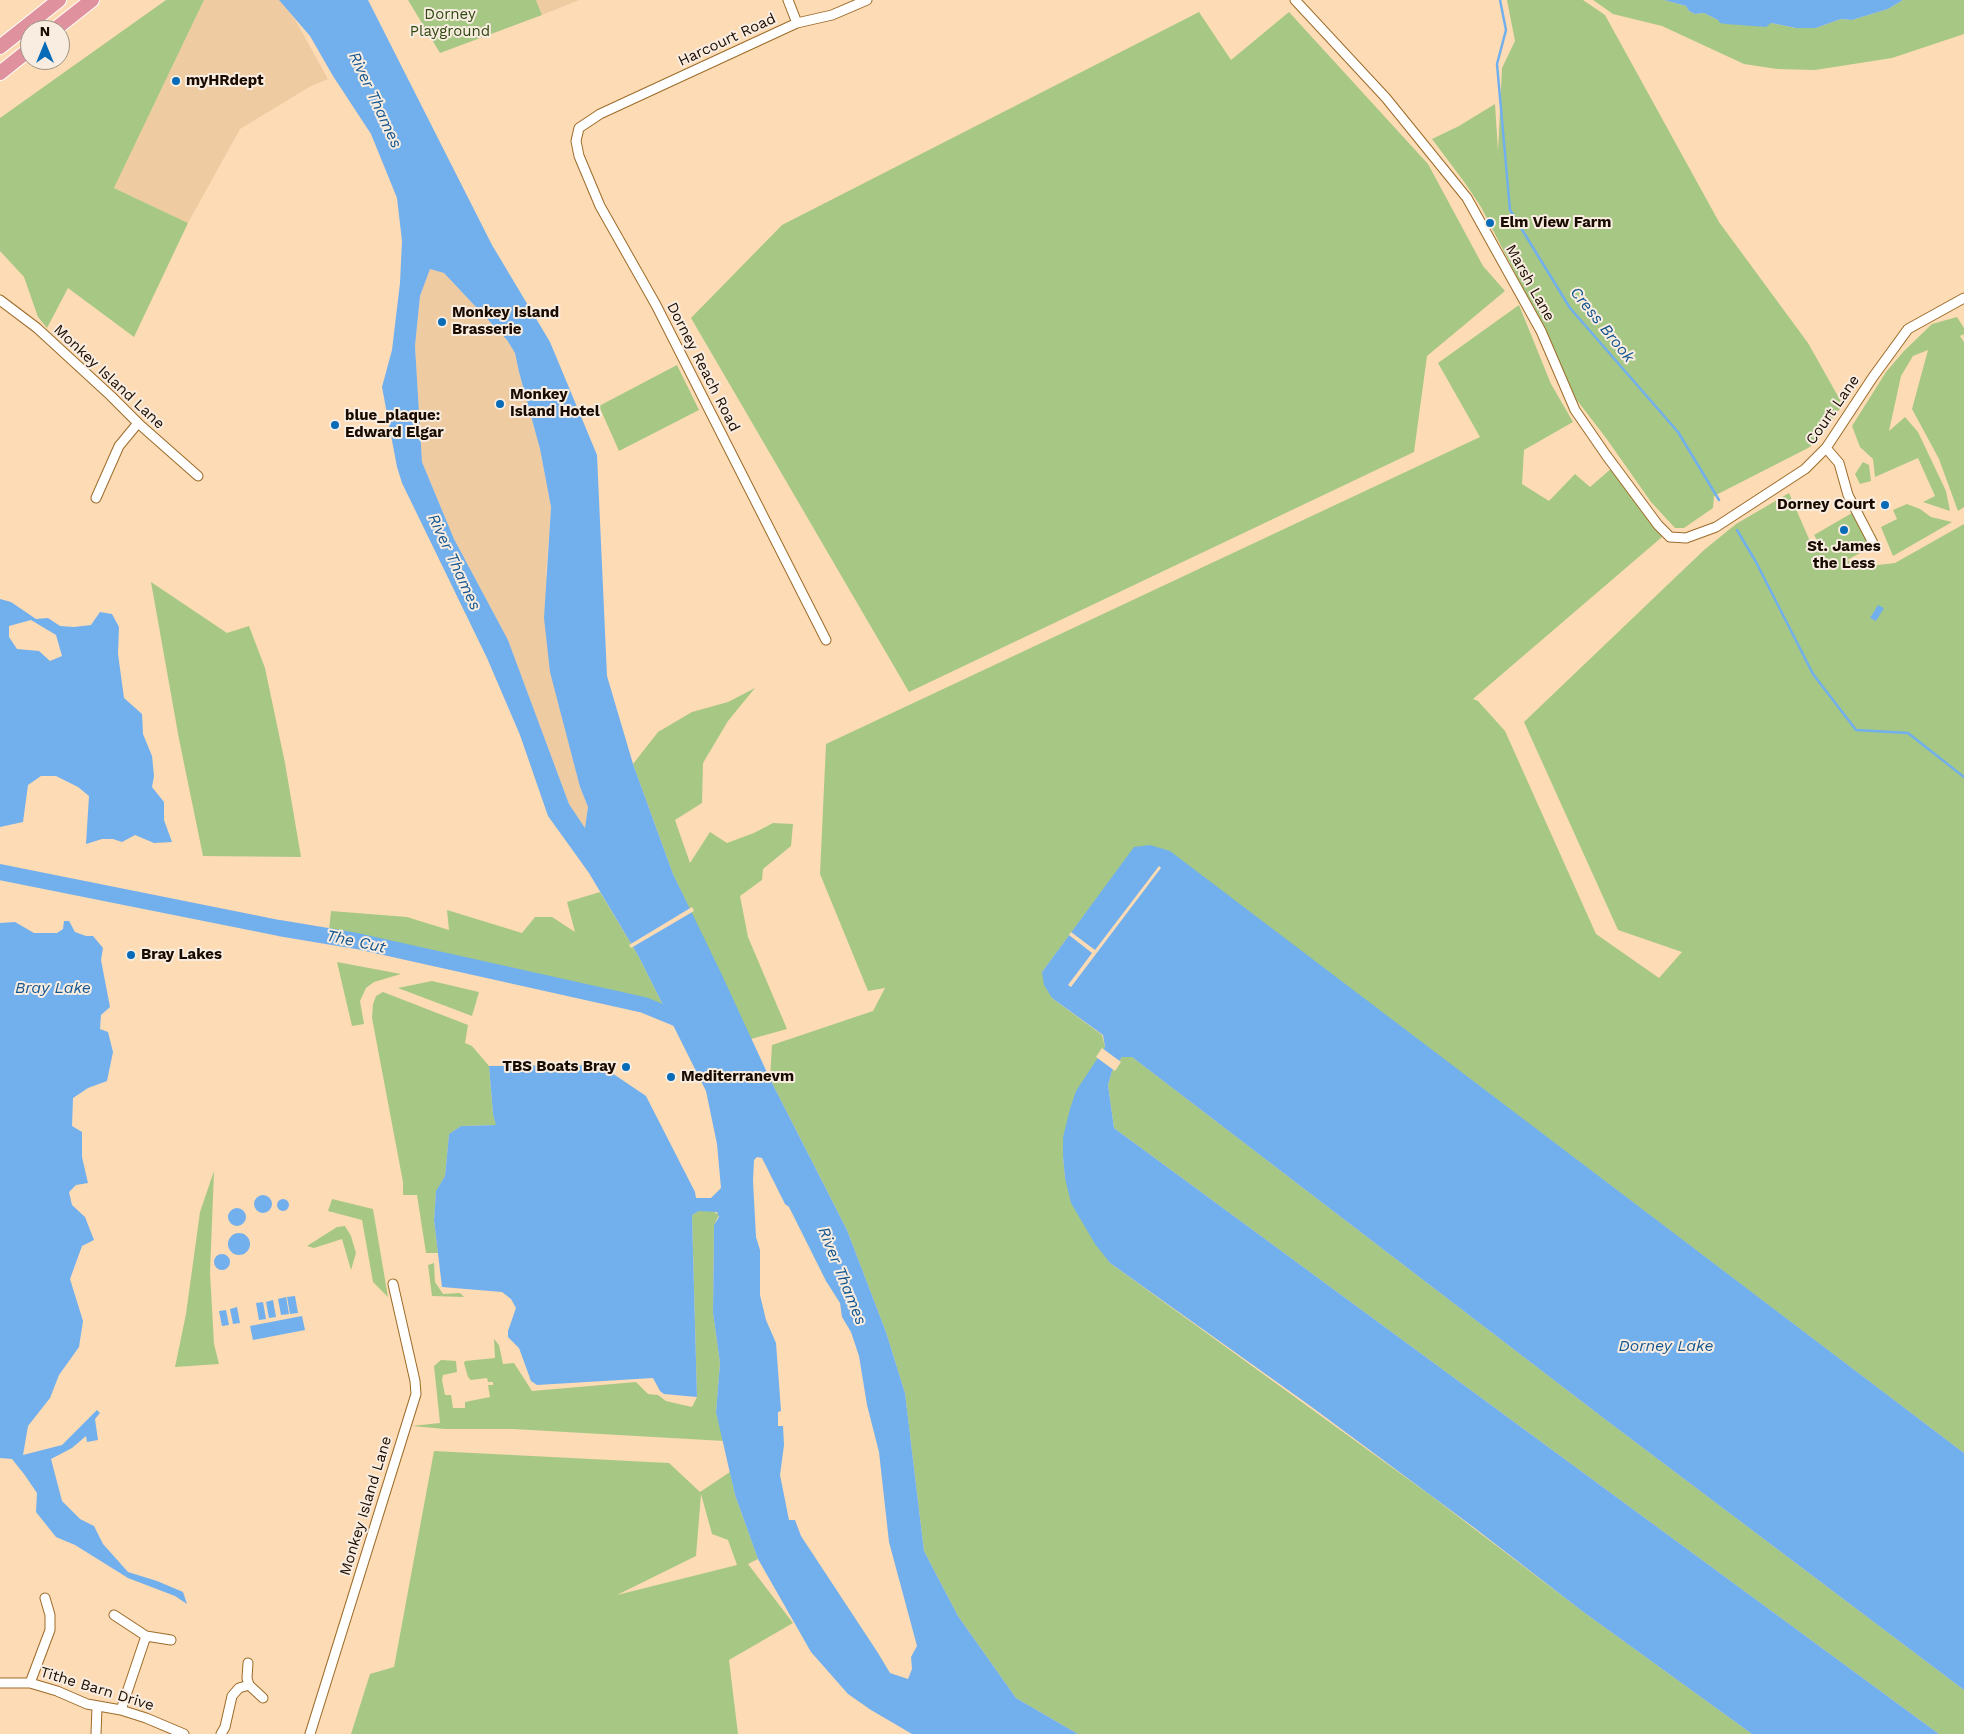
<!DOCTYPE html>
<html>
<head>
<meta charset="utf-8">
<style>
	body { margin:0 }
	#map { position:relative; width:1964px; height:1734px; overflow:hidden; background:#fddbb5; font-family:"Work Sans",sans-serif }
	canvas { display:block }
	.north { position:absolute; left:20px; top:20px; width:50px; height:50px; box-sizing:border-box; background:#f8ede0; border:1px solid #9f9386; border-radius:50%; rotate:0deg; font-size:14px; font-weight:700; line-height:20px; text-align:center; color:#1a0b00 }
	.north::after { content:''; display:block; margin:auto; width:18px; height:22px; background:#086bb7; clip-path:polygon(50% 0,100% 100%,50% 72%,0 100%) }
</style>
</head>
<body>
<div id="map">
<canvas width="1964" height="1734"></canvas>
<div class="north">N</div>
</div>
<script>
const ctx = document.querySelector('canvas').getContext('2d');
ctx.lineJoin = 'round';
function paint(path, color) {
  ctx.fillStyle = color;
  ctx.fill(path, 'evenodd');
}
function shape(rows) {
  const path = new Path2D();
  for (const r of rows) {
    if (r.length === 3) {
      path.moveTo(r[0] + r[2], r[1]);
      path.arc(r[0], r[1], r[2], 0, 2 * Math.PI);
      continue;
    }
    path.moveTo(r[0], r[1]);
    for (let i = 2; i < r.length; i += 2) path.lineTo(r[i], r[i + 1]);
  }
  return path;
}
function stroke(path, color, width, dash) {
  ctx.strokeStyle = color;
  ctx.lineWidth = width;
  ctx.lineCap = dash ? 'butt' : 'round';
  ctx.setLineDash(dash || []);
  ctx.stroke(path);
}
function drawText(font, color, halo, rows, align = 'center') {
  ctx.font = font + ' "Work Sans",sans-serif';
  ctx.lineWidth = 4;
  ctx.setLineDash([]);
  ctx.textBaseline = 'middle';
  ctx.strokeStyle = halo;
  ctx.fillStyle = color;
  for (const [text, x, y, turn = 0] of rows) {
    ctx.save();
    ctx.translate(x, y);
    ctx.rotate((+turn || 0) * Math.PI / 180);
    ctx.textAlign = isNaN(turn) ? turn : align;
    if (halo) ctx.strokeText(text, 0, 0);
    ctx.fillText(text, 0, 0);
    ctx.restore();
  }
}
paint(shape([
	[204,0,280,0,296,21,328,79,311,86,240,129,188,223,114,188],
	[536,0,579,0,542,15],
	[430,268,444,273,507,340,515,353,519,372,540,449,551,507,546,575,568,735,580,787,588,807,585,828,569,804,508,640,454,539,422,462,415,346,420,296]
]), '#efcba2');
paint(shape([
	[166,0,204,0,114,188,188,223,134,337,68,288,47,328,38,317,24,277,0,251,0,118],
	[408,0,536,0,542,15,440,53],
	[1507,0,1583,0,1605,15,1719,222,1808,343,1843,405,1810,447,1714,496,1713,508,1684,528,1675,528,1651,502,1606,438,1576,399,1529,300,1481,207,1465,183,1432,139,1459,126,1495,104,1498,151,1502,68,1515,41],
	[1593,0,1664,0,1686,6,1689,11,1695,14,1704,13,1718,20,1771,23,1796,28,1816,28,1841,19,1852,20,1888,9,1903,0,1964,0,1964,34,1892,58,1815,70,1777,69,1744,64,1662,26,1613,14],
	[1199,12,1231,60,1289,12,1428,164,1483,266,1505,291,1427,356,1414,452,909,692,691,318,782,225],
	[1519,305,1551,384,1573,422,1524,450,1522,484,1549,501,1575,474,1590,487,1612,468,1662,537,1473,699,1478,701,1505,731,1596,934,1659,978,1682,952,1618,930,1524,722,1704,550,1736,524,1789,493,1809,539,1820,545,1814,535,1852,513,1870,542,1866,550,1847,560,1860,567,1895,563,1964,524,1964,1453,1169,851,1134,848,1042,972,1052,998,1102,1035,1105,1047,1063,1137,1063,1157,1065,1178,1110,1263,1430,1495,1582,1611,1752,1734,1078,1734,1016,1698,958,1616,924,1551,905,1393,886,1332,847,1230,770,1079,772,1045,873,1011,885,988,868,991,820,874,826,744,1480,437,1438,363],
	[1957,317,1964,328,1964,334,1960,336,1964,342,1964,507,1958,511,1939,459,1912,409,1928,350,1913,356,1901,376,1889,431,1905,417,1918,432,1946,491,1950,511,1923,502,1935,496,1918,458,1875,477,1873,459,1860,447,1852,426,1886,372,1903,352,1932,324],
	[677,365,699,410,619,451,599,406],
	[1863,462,1869,465,1871,481,1860,484,1855,474],
	[1907,504,1920,509,1931,517,1952,522,1893,556,1881,527,1897,519,1893,510],
	[151,582,227,633,249,626,265,668,285,763,301,857,203,856,179,739],
	[755,688,728,721,703,763,702,803,675,820,690,863,710,832,727,843,754,833,773,823,793,824,791,846,763,869,762,880,740,896,748,937,787,1029,751,1039,673,874,633,764,658,732,692,712,728,702],
	[600,892,639,957,663,1005,662,1010,657,1013,604,989,346,931,329,930,331,911,407,917,449,930,447,910,522,933,535,917,552,917,575,932,567,902],
	[337,962,401,974,374,982,366,988,360,1001,364,1024,352,1026],
	[432,981,479,992,472,1016,398,988],
	[383,992,468,1025,465,1043,472,1046,489,1066,493,1114,497,1125,461,1126,449,1134,445,1176,436,1192,434,1220,438,1253,426,1253,417,1195,403,1195,403,1182,372,1018,373,1004,376,996],
	[1122,1057,1132,1057,1606,1420,1964,1690,1964,1734,1939,1734,1114,1128,1108,1085,1112,1071],
	[214,1171,210,1273,214,1344,219,1364,175,1367,186,1314,200,1212],
	[332,1199,373,1209,388,1297,373,1282,362,1220,328,1211],
	[699,1211,713,1211,719,1215,714,1225,713,1313,720,1363,716,1412,724,1441,513,1429,445,1429,412,1426,440,1423,434,1366,441,1360,456,1361,457,1372,443,1375,442,1380,445,1395,451,1395,453,1408,465,1408,465,1402,490,1397,488,1385,493,1385,493,1382,488,1382,487,1378,471,1380,468,1377,464,1363,465,1361,495,1358,494,1339,499,1345,503,1364,514,1363,532,1391,636,1382,648,1394,658,1395,666,1401,692,1407,697,1397,692,1215],
	[345,1226,351,1236,356,1253,351,1270,342,1239,314,1248,307,1246,337,1227],
	[434,1263,435,1282,443,1294,460,1293,464,1297,432,1296,428,1265],
	[434,1451,669,1463,700,1492,730,1472,735,1495,758,1559,748,1564,793,1623,729,1660,738,1734,351,1734,370,1674,394,1667],
	[701,1494,712,1534,728,1540,737,1565,617,1595,696,1556]
]), '#a6c884');
paint(shape([
	[279,0,368,0,492,245,550,342,597,455,607,676,633,764,673,874,722,975,770,1079,847,1230,886,1332,905,1393,924,1551,958,1616,1016,1698,1078,1734,912,1734,871,1710,848,1694,811,1652,758,1559,735,1495,716,1412,720,1363,713,1313,714,1225,719,1217,717,1212,699,1211,692,1215,697,1397,664,1394,660,1391,653,1378,537,1385,531,1381,519,1348,508,1337,508,1331,516,1308,511,1299,502,1292,442,1287,434,1220,436,1191,445,1176,449,1134,461,1126,496,1125,493,1114,489,1066,600,1065,646,1096,695,1192,696,1198,711,1198,721,1188,717,1144,706,1091,639,957,589,873,548,816,520,735,487,658,402,483,397,467,382,387,392,350,400,283,402,241,397,198,371,134,333,76,310,36],
	[430,269,444,273,507,340,515,353,519,372,540,449,551,507,544,618,550,672,580,787,588,807,585,828,569,804,508,640,454,539,422,462,415,346,420,296],
	[757,1157,762,1158,785,1204,789,1207,826,1281,840,1303,842,1317,851,1332,859,1356,867,1405,879,1452,889,1542,917,1646,911,1657,912,1669,908,1679,890,1673,878,1653,801,1536,795,1520,789,1520,780,1475,784,1445,783,1426,778,1426,778,1412,781,1411,776,1343,766,1320,760,1295,760,1250,756,1237,753,1181,754,1160],
	[1664,0,1903,0,1888,9,1852,20,1841,19,1816,28,1796,28,1771,23,1766,27,1726,24,1720,23,1718,20,1704,13,1695,14,1689,11,1686,6],
	[0,599,11,602,36,619,48,618,60,626,74,627,91,625,100,612,112,614,119,627,118,654,124,698,142,714,143,734,152,756,154,776,152,787,164,802,164,820,172,842,154,843,135,835,122,842,113,839,102,839,86,844,89,796,78,787,56,776,41,776,28,785,23,822,0,827],
	[31,620,56,635,62,656,50,661,39,651,17,649,9,637,9,626],
	[1878,605,1884,608,1876,621,1870,618],
	[1150,845,1170,851,1964,1453,1964,1690,1606,1420,1132,1057,1122,1057,1112,1071,1108,1085,1114,1128,1939,1734,1752,1734,1582,1611,1476,1529,1309,1405,1110,1263,1095,1244,1071,1203,1065,1178,1063,1157,1063,1137,1070,1109,1076,1091,1105,1047,1103,1035,1052,998,1044,985,1042,972,1134,847],
	[64,921,69,921,75,932,86,936,93,936,103,948,101,960,110,1007,101,1015,100,1029,108,1032,113,1052,107,1081,88,1088,73,1098,72,1126,82,1132,82,1157,88,1183,76,1185,69,1192,72,1205,85,1217,94,1240,82,1246,70,1279,83,1321,79,1347,59,1375,50,1398,28,1426,23,1455,62,1445,97,1410,100,1413,95,1419,98,1440,87,1442,86,1436,72,1448,51,1459,62,1501,80,1519,94,1526,103,1544,128,1572,157,1581,183,1592,187,1604,175,1596,128,1578,75,1545,56,1537,36,1512,37,1493,24,1474,12,1459,0,1458,0,923,15,922,34,933,57,933,63,929],
	[263,1204,9],
	[283,1205,6],
	[237,1217,9],
	[239,1244,11],
	[222,1262,8],
	[295,1296,298,1313,290,1314,287,1297],
	[286,1297,289,1314,281,1315,278,1299],
	[273,1300,276,1317,269,1318,266,1302],
	[263,1302,266,1319,259,1320,256,1303],
	[237,1307,240,1323,233,1324,230,1309],
	[226,1310,229,1325,222,1326,219,1311],
	[302,1316,305,1330,253,1340,250,1326]
]), '#72afed');
paint(shape([
	[1159,866,1161,868,1071,987,1068,985,1092,953,1069,935,1071,932,1095,950],
	[692,907,694,911,631,948,629,945],
	[1102,1048,1121,1062,1115,1071,1096,1057]
]), '#fddbb5');
stroke(shape([
	[1500,0,1506,30,1497,64,1510,210,1570,308,1678,432,1719,500],
	[1737,530,1756,562,1813,674,1856,730,1908,733,1964,777]
]), '#72afed', 2.5);
stroke(shape([
	[0,872,279,928,357,941,644,1005,688,1023]
]), '#72afed', 16);
const minor = shape([
	[788,0,797,23],
	[1295,0,1386,98,1467,198,1541,331,1575,410,1606,455,1658,525,1670,537,1686,538,1716,527,1805,469,1826,448,1873,377,1908,329,1964,298],
	[0,300,37,328,111,396,138,423,198,476],
	[1826,448,1839,463,1848,495,1873,543],
	[96,498,119,446,138,423],
	[826,640,656,305,600,206,579,156,576,141,579,128,600,114,797,23,832,15,867,0],
	[114,1615,146,1636,171,1640],
	[248,1663,247,1678,249,1685,263,1698],
	[0,1683,30,1683,57,1691,87,1704,121,1710,146,1718,184,1734],
	[30,1683,50,1630,50,1615,45,1598],
	[121,1710,146,1636],
	[96,1734,97,1707],
	[221,1734,225,1727,232,1696,239,1688,249,1685],
	[310,1734,416,1394,415,1381,393,1284]
]);
const highway = shape([
	[54,30,92,0],
	[0,47,59,0],
	[0,73,30,49]
]);
stroke(minor, '#9d6b28', 11);
stroke(highway, '#fff', 16);
stroke(minor, '#fff', 9);
stroke(highway, '#df919d', 14);
for (const [x, y, r, color] of [
	[176,81,5,"#086bb7"],
	[1490,223,5,"#086bb7"],
	[442,322,5,"#086bb7"],
	[500,404,5,"#086bb7"],
	[335,425,5,"#086bb7"],
	[1885,505,5,"#086bb7"],
	[1844,530,5,"#086bb7"],
	[131,955,5,"#086bb7"],
	[626,1067,5,"#086bb7"],
	[671,1077,5,"#086bb7"]
]) {
  const dot = new Path2D();
  dot.arc(x, y, r, 0, 2 * Math.PI);
  ctx.fillStyle = color;
  ctx.fill(dot);
  stroke(dot, '#f8ede0', 2);
}
drawText('15px', '#2f4710', '#f8ede0', [
	["Dorney",450,15],
	["Playground",450,32]
]);
drawText('15px', '#1a0b00', '#f8ede0', [
	["Harcourt Road",727,40,-25],
	["Marsh Lane",1530,283,61],
	["Dorney Reach Road",703,367,63],
	["Monkey Island Lane",109,377,43],
	["Court Lane",1833,410,-55],
	["Monkey Island Lane",366,1506,-73],
	["Tithe Barn Drive",97,1689,17]
]);
drawText('bold 15px', '#1a0b00', '#f8ede0', [
	["myHRdept",186,81],
	["Elm View Farm",1500,223],
	["Monkey Island",452,313],
	["Brasserie",452,330],
	["Monkey",510,395],
	["Island Hotel",510,412],
	["blue_plaque:",345,416],
	["Edward Elgar",345,433],
	["Dorney Court",1875,505,"right"],
	["St. James",1844,547,"center"],
	["the Less",1844,564,"center"],
	["Bray Lakes",141,955],
	["TBS Boats Bray",616,1067,"right"],
	["Mediterranevm",681,1077]
], 'left');
drawText('italic 16px', '#15568f', '#f8ede0', [
	["River Thames",375,100,65],
	["Cress Brook",1602,325,51],
	["River Thames",454,562,65],
	["The Cut",356,942,12],
	["Bray Lake",53,988],
	["River Thames",842,1276,68],
	["Dorney Lake",1666,1346]
]);
</script>
</body>
</html>
